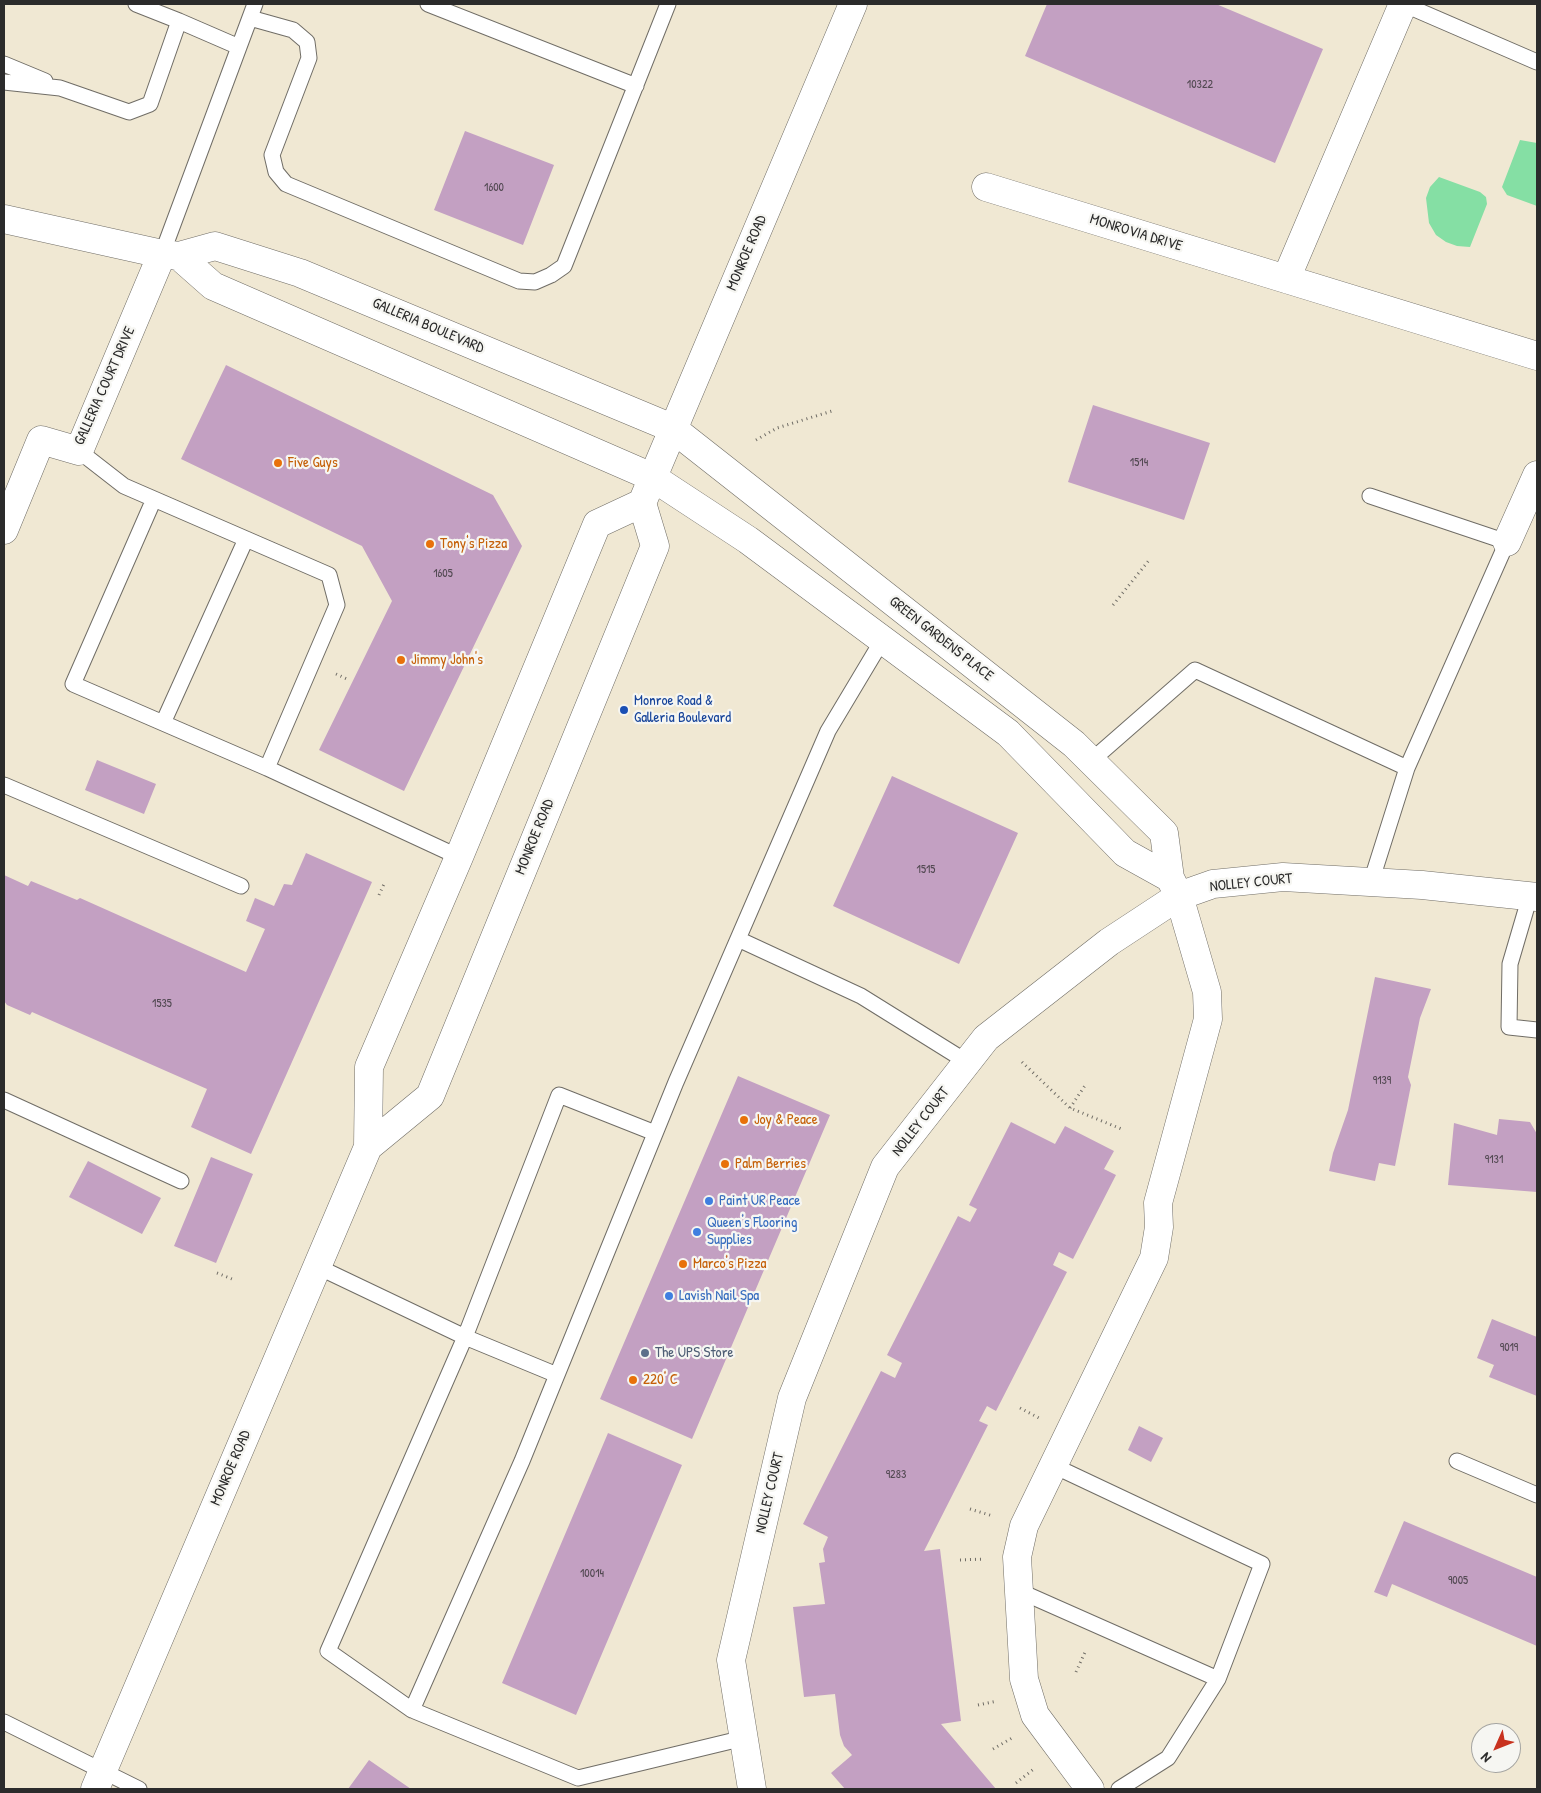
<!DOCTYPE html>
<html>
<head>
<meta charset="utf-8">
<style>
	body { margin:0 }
	#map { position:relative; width:1541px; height:1793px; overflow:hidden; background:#f0e8d3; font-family:"Patrick Hand",sans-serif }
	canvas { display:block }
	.frame { position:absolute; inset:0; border:5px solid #2b2b2b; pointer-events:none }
	.north { position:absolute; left:1471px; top:1723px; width:50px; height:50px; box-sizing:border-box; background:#f6f6f2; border:1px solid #a5a5a2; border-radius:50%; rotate:226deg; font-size:14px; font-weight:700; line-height:20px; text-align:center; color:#2b2b2b }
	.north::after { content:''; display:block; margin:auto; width:18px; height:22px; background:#c8321e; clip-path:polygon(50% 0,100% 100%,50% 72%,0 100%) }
</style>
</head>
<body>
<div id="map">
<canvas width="1541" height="1793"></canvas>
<div class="frame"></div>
<div class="north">N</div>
</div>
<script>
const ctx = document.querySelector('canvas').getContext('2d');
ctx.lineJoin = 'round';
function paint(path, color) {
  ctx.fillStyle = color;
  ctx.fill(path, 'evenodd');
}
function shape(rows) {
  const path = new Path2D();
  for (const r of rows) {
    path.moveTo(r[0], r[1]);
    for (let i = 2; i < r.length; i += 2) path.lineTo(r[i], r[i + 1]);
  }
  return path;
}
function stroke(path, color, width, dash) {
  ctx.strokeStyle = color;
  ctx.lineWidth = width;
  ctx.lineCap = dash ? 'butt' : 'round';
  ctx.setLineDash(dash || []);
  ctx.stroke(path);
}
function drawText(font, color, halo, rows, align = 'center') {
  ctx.font = font + ' "Patrick Hand",sans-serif';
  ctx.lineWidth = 4.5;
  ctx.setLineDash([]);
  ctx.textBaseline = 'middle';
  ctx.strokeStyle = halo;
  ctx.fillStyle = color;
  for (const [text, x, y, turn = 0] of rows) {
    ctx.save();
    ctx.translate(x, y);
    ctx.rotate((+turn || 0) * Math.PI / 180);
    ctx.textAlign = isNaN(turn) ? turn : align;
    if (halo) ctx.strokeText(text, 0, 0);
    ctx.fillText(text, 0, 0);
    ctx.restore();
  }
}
paint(shape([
	[1520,140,1537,143,1537,206,1507,195,1502,187],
	[1439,177,1480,192,1486,197,1487,204,1470,247,1457,246,1446,242,1436,235,1429,223,1426,198,1430,187]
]), '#85dfa4');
paint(shape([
	[1047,4,1216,4,1323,49,1275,163,1025,56],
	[465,131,554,165,523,245,434,210],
	[226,365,493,495,522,546,404,791,319,750,392,601,362,546,181,459],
	[1093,405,1210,443,1184,520,1068,482],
	[97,760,156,784,144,814,85,790],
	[892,776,1018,833,959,964,833,906],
	[306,853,372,882,251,1154,191,1127,207,1089,32,1012,30,1015,7,1005,4,1001,4,875,28,886,31,881,77,900,80,898,246,972,265,929,246,921,255,898,274,906,284,884,292,885],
	[1375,977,1431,989,1420,1018,1408,1077,1411,1085,1395,1166,1379,1163,1375,1181,1329,1171,1333,1153,1348,1110],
	[738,1076,830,1115,692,1439,600,1399],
	[1499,1119,1530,1122,1537,1134,1537,1192,1448,1185,1454,1123,1497,1135],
	[1011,1122,1055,1144,1065,1126,1114,1151,1104,1169,1116,1175,1073,1259,1059,1252,1053,1265,1067,1272,996,1411,987,1406,979,1421,988,1425,924,1551,940,1549,961,1721,941,1724,996,1789,845,1789,831,1773,852,1755,844,1746,840,1735,835,1694,804,1697,793,1607,825,1604,819,1563,825,1562,823,1549,828,1537,803,1524,881,1371,895,1378,902,1363,887,1355,958,1216,970,1222,977,1209,969,1205],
	[211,1157,253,1174,216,1263,174,1246],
	[88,1161,161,1198,142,1234,69,1197],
	[1492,1319,1537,1337,1537,1396,1489,1377,1494,1365,1477,1358],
	[1139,1426,1163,1438,1151,1462,1128,1450],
	[608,1433,682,1465,576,1715,502,1683],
	[1404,1521,1537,1577,1537,1646,1392,1584,1387,1597,1374,1592],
	[369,1760,411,1789,348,1789]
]), '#c3a0c2');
const lane = shape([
	[428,4,636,86],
	[1403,4,1537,62],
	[250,18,293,30,307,42,309,58,272,155,276,172,286,184,519,281,535,282,551,275,564,266,668,4],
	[179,21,239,47],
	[4,64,45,81],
	[4,82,60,88,129,112,150,104,179,21,136,4],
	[162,254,255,4],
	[79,451,124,486,329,575,337,605,267,768],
	[1370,496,1507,542,1407,768],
	[154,499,73,684,267,768,459,857],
	[163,723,246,539],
	[1091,761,1195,670,1407,768,1371,882],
	[4,785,241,886],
	[1530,896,1510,964,1509,1027,1537,1030],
	[738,939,861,996,967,1062],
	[4,1100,181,1181],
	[316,1266,465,1337,328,1651,412,1710],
	[557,1375,465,1337,559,1095,655,1133],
	[1457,1461,1537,1495],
	[1052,1465,1262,1564,1218,1679,1168,1758,1119,1789],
	[1017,1590,1218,1679],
	[4,1722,139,1789],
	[744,1738,578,1778,412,1710,522,1461,676,1082,828,731,883,639]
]);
const street = shape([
	[986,187,1537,356],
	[4,219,162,254,179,256],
	[1286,279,1403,4],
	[4,530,41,440,79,451,162,254],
	[1507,542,1537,475],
	[752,1789,731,1660,792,1398,885,1167,986,1038,1109,942,1179,896,1213,884,1283,877,1422,885,1537,897],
	[1090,1789,1035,1715,1024,1679,1017,1557,1024,1526,1154,1258,1159,1227,1158,1203,1208,1019,1207,992,1179,896,1170,878,1164,833,1074,744,672,428,300,273,215,246,179,256,213,286,652,477,748,540,1008,733,1125,853,1170,878]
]);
const secondary = shape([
	[368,1147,430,1096,655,546,642,503,853,4],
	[95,1789,368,1147,369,1067,459,857,597,524,642,503]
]);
stroke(lane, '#706d66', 17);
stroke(street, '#706d66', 29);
stroke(secondary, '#706d66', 29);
stroke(shape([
	[756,440,777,428,832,411],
	[1113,605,1150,559],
	[336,674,347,679],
	[379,895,384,884],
	[1022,1062,1070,1108,1124,1130],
	[1070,1108,1086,1084],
	[217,1273,232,1279],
	[1020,1408,1039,1418],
	[970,1509,993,1516],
	[960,1560,985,1559],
	[1076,1672,1086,1650],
	[978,1705,997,1701],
	[993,1749,1012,1738],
	[1016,1783,1035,1768]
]), '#706d66', 3, [1, 4]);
stroke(lane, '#fff', 15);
stroke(street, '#fff', 28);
stroke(secondary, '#fff', 28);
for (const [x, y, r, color] of [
	[278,463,5,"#e8710a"],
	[430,544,5,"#e8710a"],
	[401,660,5,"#e8710a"],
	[624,710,5,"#1a4fb4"],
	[744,1120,5,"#e8710a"],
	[725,1164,5,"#e8710a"],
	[709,1201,5,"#3f7fe0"],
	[697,1232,5,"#3f7fe0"],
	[683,1264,5,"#e8710a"],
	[669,1296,5,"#3f7fe0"],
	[645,1353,5,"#5c6f8a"],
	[633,1380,5,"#e8710a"]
]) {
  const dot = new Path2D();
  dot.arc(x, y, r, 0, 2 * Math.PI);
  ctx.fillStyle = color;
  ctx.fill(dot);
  stroke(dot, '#f6f6f2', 2);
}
drawText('12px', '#514851', null, [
	["10322",1200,85],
	["1600",494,188],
	["1514",1139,463],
	["1605",443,574],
	["1515",926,870],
	["1535",162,1004],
	["9139",1382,1081],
	["9131",1494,1160],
	["9019",1509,1348],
	["9283",896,1475],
	["10014",592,1574],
	["9005",1458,1581]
]);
drawText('15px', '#2b2b2b', '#f6f6f2', [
	["MONROVIA DRIVE",1136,233,17],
	["MONROE ROAD",747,253,-67],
	["GALLERIA BOULEVARD",428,326,23],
	["GALLERIA COURT DRIVE",105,386,-66],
	["GREEN GARDENS PLACE",941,639,38],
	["MONROE ROAD",535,837,-68],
	["NOLLEY COURT",1251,883,-6],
	["NOLLEY COURT",921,1122,-52],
	["MONROE ROAD",231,1468,-67],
	["NOLLEY COURT",770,1493,-77]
]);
drawText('15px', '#c56008', '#f6f6f2', [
	["Five Guys",288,463],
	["Tony's Pizza",440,544],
	["Jimmy John's",411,660],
	["Joy & Peace",754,1120],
	["Palm Berries",735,1164],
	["Marco's Pizza",693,1264],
	["220' C",643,1380]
], 'left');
drawText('15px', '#164399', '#f6f6f2', [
	["Monroe Road &",634,701],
	["Galleria Boulevard",634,718]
], 'left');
drawText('15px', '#366cbe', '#f6f6f2', [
	["Paint UR Peace",719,1201],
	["Queen's Flooring",707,1223],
	["Supplies",707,1240],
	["Lavish Nail Spa",679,1296]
], 'left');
drawText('15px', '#4e5e75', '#f6f6f2', [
	["The UPS Store",655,1353]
], 'left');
</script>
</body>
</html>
